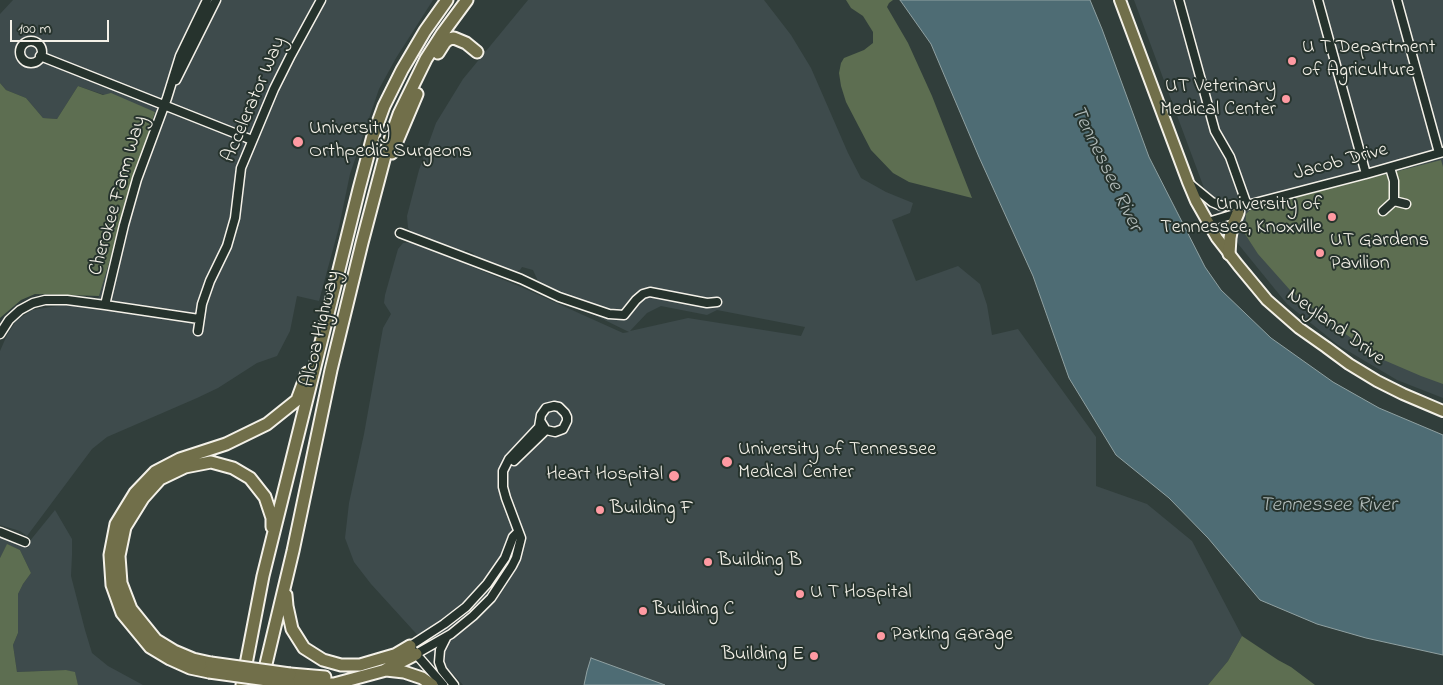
<!DOCTYPE html>
<html>
<head>
<meta charset="utf-8">
<style>
	body { margin:0 }
	#map { position:relative; width:1443px; height:685px; overflow:hidden; background:#313e3b; font-family:"Indie Flower",sans-serif }
	canvas { display:block }
	.scale { position:absolute; left:10px; top:20px; width:99px; height:22px; box-sizing:border-box; border:2px solid #f4f1e8; border-top:0; padding-left:6px; font-size:15px; line-height:18px; white-space:nowrap; color:#f4f1e8; -webkit-text-stroke:4px #26332d; paint-order:stroke }
</style>
</head>
<body>
<div id="map">
<canvas width="1443" height="685"></canvas>
<div class="scale">100 m</div>
</div>
<script>
const ctx = document.querySelector('canvas').getContext('2d');
ctx.lineJoin = 'round';
function paint(path, color) {
  ctx.fillStyle = color;
  ctx.fill(path, 'evenodd');
}
function shape(rows) {
  const path = new Path2D();
  for (const r of rows) {
    if (r.length === 3) {
      path.moveTo(r[0] + r[2], r[1]);
      path.arc(r[0], r[1], r[2], 0, 2 * Math.PI);
      continue;
    }
    path.moveTo(r[0], r[1]);
    for (let i = 2; i < r.length; i += 2) path.lineTo(r[i], r[i + 1]);
  }
  return path;
}
function stroke(path, color, width, dash) {
  ctx.strokeStyle = color;
  ctx.lineWidth = width;
  ctx.lineCap = dash ? 'butt' : 'round';
  ctx.setLineDash(dash || []);
  ctx.stroke(path);
}
function drawText(font, color, halo, rows, align = 'center') {
  ctx.font = font + ' "Indie Flower",sans-serif';
  ctx.lineWidth = 4;
  ctx.setLineDash([]);
  ctx.textBaseline = 'middle';
  ctx.strokeStyle = halo;
  ctx.fillStyle = color;
  for (const [text, x, y, turn = 0] of rows) {
    ctx.save();
    ctx.translate(x, y);
    ctx.rotate((+turn || 0) * Math.PI / 180);
    ctx.textAlign = isNaN(turn) ? turn : align;
    if (halo) ctx.strokeText(text, 0, 0);
    ctx.fillText(text, 0, 0);
    ctx.restore();
  }
}
paint(shape([
	[13,0,433,0,396,58,379,89,350,174,339,227,319,301,297,296,290,331,277,356,257,363,218,388,197,398,107,437,92,449,27,536,20,531,0,525,0,351,7,335,16,321,32,310,64,305,95,309,155,112,78,86,57,119,43,118,26,98,6,90,0,83,0,14],
	[528,0,764,0,791,35,811,68,848,153,861,178,886,192,913,203,910,213,892,220,916,281,958,266,980,284,987,305,992,335,1018,329,1096,437,1096,486,1147,504,1192,541,1242,636,1228,661,1208,685,463,685,371,584,354,562,345,538,349,503,364,434,383,328,391,314,384,303,385,295,398,249,403,243,412,242,521,287,623,333,629,332,570,303,569,297,538,281,533,270,522,267,520,270,515,272,507,271,476,259,473,253,466,250,461,252,449,248,414,234,408,228,407,216,419,170,436,123,463,79],
	[661,306,707,315,717,310,805,327,801,336,688,318,630,331,647,313],
	[1134,0,1443,0,1443,398,1397,380,1338,345,1287,304,1239,245,1204,188],
	[55,510,72,539,72,555,71,576,85,630,92,653,108,666,143,685,78,685,75,673,66,670,17,672,13,645,18,633,18,594,23,584,31,573,20,550,7,545,0,558,0,537,15,541,21,546,28,548,29,542]
]), '#3e4b4c');
paint(shape([
	[846,0,893,0,889,3,887,7,908,43,932,96,972,198,909,182,893,173,871,150,846,102,841,86,839,73,841,63,844,58,864,50,873,43,873,32,863,16,851,8],
	[0,83,6,90,26,98,43,118,57,119,78,86,103,95,111,93,155,112,99,296,35,294,21,300,0,318],
	[1441,160,1443,167,1443,384,1421,376,1379,358,1333,325,1290,290,1258,254,1245,234,1246,214,1251,209],
	[7,544,20,550,31,573,23,584,18,594,18,633,13,645,17,672,66,670,75,672,78,685,0,685,0,558],
	[1242,636,1278,660,1291,667,1315,685,1208,685,1228,661]
]), '#5d6e51');
const water = shape([
	[900,0,1090,0,1102,29,1149,157,1205,267,1221,290,1271,338,1333,382,1379,408,1443,435,1443,655,1366,638,1317,624,1260,600,1208,538,1169,498,1116,455,1069,378,1033,276,979,157,931,44,900,0],
	[591,658,665,685,584,685,587,671,591,658]
]);
paint(water, '#4e6c74');
stroke(water, '#90a1a2', 1);
const minor = shape([
	[1179,0,1215,131,1230,157,1247,205],
	[1318,0,1366,174],
	[1397,0,1439,153],
	[31,52,11],
	[40,56,252,140],
	[176,80,216,0],
	[1190,184,1212,202,1219,205,1224,206,1247,205,1366,174,1443,152],
	[1394,201,1406,204],
	[1383,211,1394,201,1394,181,1391,171],
	[1208,222,1238,213,1240,211],
	[400,233,521,279,559,297,609,314,624,315,636,300,643,294,650,292,707,303,717,302],
	[105,305,124,225,137,179,167,98,180,56,207,0],
	[198,331,202,304,210,281,227,246,235,218,241,168,274,89,291,55,321,0],
	[0,334,9,320,20,310,33,303,45,300,67,300,105,305,199,319],
	[514,461,546,430],
	[0,532,25,542],
	[446,638,440,650,439,662,442,670,454,685],
	[416,654,451,634,473,616,491,598,512,566,516,558,521,538,506,498,503,487,503,471,509,459,539,427,541,415,546,408,554,406,559,407,565,413,567,417,567,421,563,429,555,432,546,430,541,422],
	[443,685,416,654,410,646,444,624,466,607,487,584,505,558,513,537,518,532]
]);
const major = shape([
	[1120,0,1188,182,1196,201,1217,238,1238,265,1267,300,1299,328,1326,347,1349,364,1377,381,1403,394,1443,411]
]);
const highway = shape([
	[438,53,445,42,449,39,454,38,466,43,477,52],
	[392,153,417,94],
	[1229,254,1230,238,1232,227,1238,213],
	[286,595,287,606,292,629,304,648,323,660,341,665,360,665,394,655],
	[388,659,410,646],
	[211,663,193,659,174,651,156,640,131,609,121,583,119,556,125,527,143,498,160,479,185,467,211,462,233,468,250,478,265,497,272,518,272,527],
	[385,670,416,654],
	[209,672,190,668,170,659,150,647,122,613,112,585,110,555,116,524,135,493,155,472,180,459,226,444,267,424,297,400,307,373],
	[290,674,325,677],
	[289,683,334,684,386,670,404,672,422,678,432,685],
	[242,685,263,576,359,189,373,136,384,106,402,70,425,31,447,0],
	[261,685,293,551,331,370,362,243,387,148,399,114,426,59,442,34,467,0]
]);
stroke(minor, '#f4f1e8', 11);
stroke(major, '#f4f1e8', 14);
stroke(highway, '#f4f1e8', 15);
stroke(minor, '#26332d', 8);
stroke(major, '#716f4a', 10);
stroke(highway, '#716f4a', 11);
const highwayBridge = shape([
	[211,663,290,674],
	[209,672,289,683]
]);
stroke(highwayBridge, '#f4f1e8', 15, []);
stroke(highwayBridge, '#716f4a', 11);
for (const [x, y, r, color] of [
	[1292,61,5,"#ff9aa2"],
	[1286,99,5,"#ff9aa2"],
	[298,142,6,"#ff9aa2"],
	[1332,217,5,"#ff9aa2"],
	[1320,253,5,"#ff9aa2"],
	[727,462,6,"#ff9aa2"],
	[674,476,6,"#ff9aa2"],
	[600,510,5,"#ff9aa2"],
	[708,562,5,"#ff9aa2"],
	[800,594,5,"#ff9aa2"],
	[643,611,5,"#ff9aa2"],
	[881,636,5,"#ff9aa2"],
	[814,656,5,"#ff9aa2"]
]) {
  const dot = new Path2D();
  dot.arc(x, y, r, 0, 2 * Math.PI);
  ctx.fillStyle = color;
  ctx.fill(dot);
  stroke(dot, '#26332d', 2);
}
drawText('20px', '#f4f1e8', '#26332d', [
	["U T Department",1302,49],
	["of Agriculture",1302,72],
	["UT Veterinary",1276,88,"right"],
	["Medical Center",1276,111,"right"],
	["University",309,130],
	["Orthpedic Surgeons",309,153],
	["University of",1322,206,"right"],
	["Tennessee, Knoxville",1322,229,"right"],
	["UT Gardens",1330,242],
	["Pavilion",1330,265],
	["University of Tennessee",738,451],
	["Medical Center",738,474],
	["Heart Hospital",663,476,"right"],
	["Building F",610,510],
	["Building B",718,562],
	["U T Hospital",810,594],
	["Building C",653,611],
	["Parking Garage",891,636],
	["Building E",804,656,"right"]
], 'left');
drawText('20px', '#f4f1e8', '#26332d', [
	["Accelerator Way",255,100,-67],
	["Jacob Drive",1341,163,-15],
	["Cherokee Farm Way",119,196,-74],
	["Neyland Drive",1335,328,36],
	["Alcoa Highway",322,329,-77]
]);
drawText('italic 21px', '#b2bcba', '#26332d', [
	["Tennessee River",1105,169,64],
	["Tennessee River",1328,507]
]);
</script>
</body>
</html>
